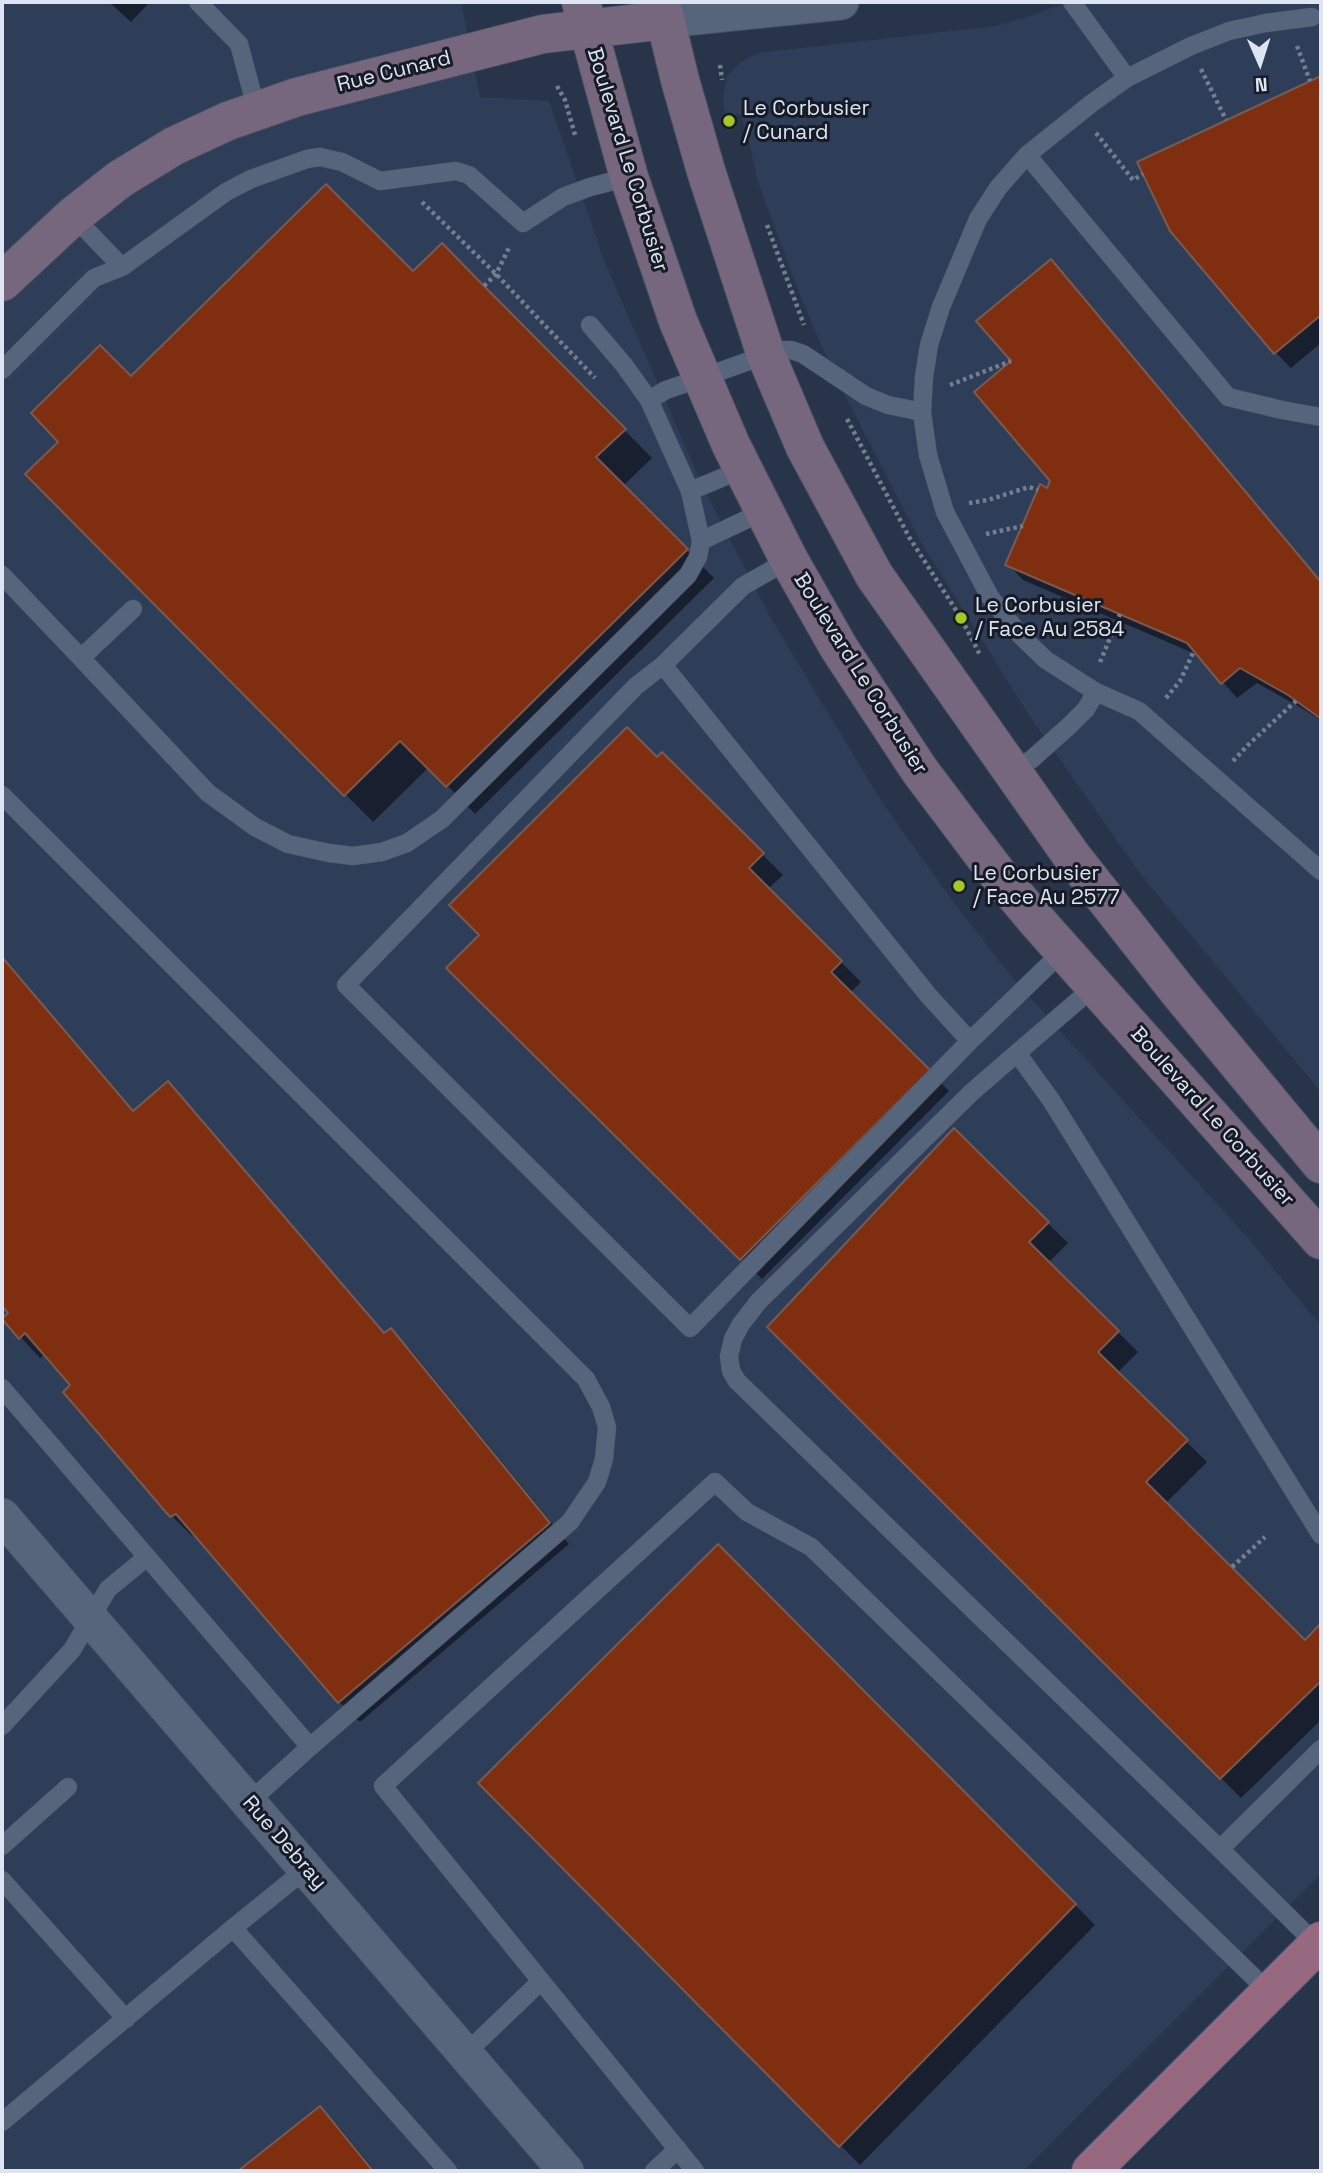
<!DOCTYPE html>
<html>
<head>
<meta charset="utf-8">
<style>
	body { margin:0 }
	#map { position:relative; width:1323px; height:2173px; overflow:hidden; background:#273449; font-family:"Space Grotesk",sans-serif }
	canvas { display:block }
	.frame { position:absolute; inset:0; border:4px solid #dde5f3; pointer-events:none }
	.north { position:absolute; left:1225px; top:28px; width:70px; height:70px; -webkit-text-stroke:5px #161b25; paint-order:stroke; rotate:177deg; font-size:19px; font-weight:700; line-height:28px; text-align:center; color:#dde5f3 }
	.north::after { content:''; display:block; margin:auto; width:24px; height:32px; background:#dde5f3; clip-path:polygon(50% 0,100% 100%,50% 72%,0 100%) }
</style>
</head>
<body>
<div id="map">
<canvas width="1323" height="2173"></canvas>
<div class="frame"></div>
<div class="north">N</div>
</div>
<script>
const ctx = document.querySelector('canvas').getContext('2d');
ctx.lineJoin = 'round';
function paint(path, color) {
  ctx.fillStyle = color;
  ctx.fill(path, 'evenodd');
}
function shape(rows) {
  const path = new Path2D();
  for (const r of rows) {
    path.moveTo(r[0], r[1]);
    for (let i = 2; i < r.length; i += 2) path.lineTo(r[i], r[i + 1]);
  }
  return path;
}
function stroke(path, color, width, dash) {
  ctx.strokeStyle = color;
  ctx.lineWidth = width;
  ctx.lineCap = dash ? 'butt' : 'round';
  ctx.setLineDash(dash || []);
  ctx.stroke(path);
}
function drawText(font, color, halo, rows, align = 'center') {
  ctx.font = font + ' "Space Grotesk",sans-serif';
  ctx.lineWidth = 6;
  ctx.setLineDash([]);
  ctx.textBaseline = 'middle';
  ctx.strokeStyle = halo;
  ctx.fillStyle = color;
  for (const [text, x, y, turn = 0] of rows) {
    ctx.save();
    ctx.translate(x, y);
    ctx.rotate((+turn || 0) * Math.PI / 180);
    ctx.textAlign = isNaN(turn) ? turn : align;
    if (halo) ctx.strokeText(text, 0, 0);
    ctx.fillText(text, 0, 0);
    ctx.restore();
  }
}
paint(shape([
	[2,2,467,2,462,6,480,97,549,101,604,260,702,485,772,620,884,805,952,900,1016,982,1248,1238,1321,1326,1321,1874,1023,2171,2,2171],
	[1068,2,1321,2,1321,1092,1141,875,1030,717,919,539,830,366,798,290,757,179,748,136,740,114,725,118,723,95,727,76,740,63,757,53,995,26,1033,15]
]), '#2e3d58');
paint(shape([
	[109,2,150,2,131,22],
	[1321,78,1321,343,1291,368,1276,353,1171,230,1139,162],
	[1051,261,1066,277,1321,582,1321,721,1305,710,1257,683,1237,698,1200,656,1023,580,1008,564,1052,481,1013,362],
	[413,274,512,316,652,458,623,486,714,578,475,814,429,767,373,822,28,474,131,379],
	[662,754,783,875,768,889,861,982,850,993,949,1091,762,1279,449,968],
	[2,956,135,1112,168,1083,188,1103,385,1334,391,1330,411,1350,569,1544,360,1722,339,1702,196,1534,192,1536,172,1516,73,1386,45,1354,40,1358,4,1319,11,1313,2,1303],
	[954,1131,1068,1243,1048,1263,1138,1352,1117,1373,1207,1462,1165,1504,1305,1642,1321,1626,1321,1720,1241,1798,769,1327],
	[718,1546,1095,1925,860,2165,480,1783],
	[320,2108,340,2128,375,2171,241,2171]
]), '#0007');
const building = shape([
	[1321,76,1321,315,1274,354,1170,231,1137,162,1321,76],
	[326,184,413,271,442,243,484,286,626,429,596,457,688,549,446,787,400,741,344,796,25,474,58,442,31,413,100,345,131,376,326,184],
	[1051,259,1321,582,1321,719,1288,695,1240,668,1221,684,1187,643,1005,565,1040,484,1047,488,1050,481,974,392,1011,361,976,321,1051,259],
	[627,727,657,757,662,752,764,853,749,868,842,961,831,972,930,1070,740,1260,446,968,479,935,449,905,627,727],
	[2,957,133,1111,168,1081,384,1333,391,1328,550,1523,338,1703,176,1514,170,1517,63,1392,70,1385,25,1333,19,1339,2,1319,8,1313,2,1306,2,957],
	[954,1128,1049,1222,1029,1242,1119,1331,1098,1352,1188,1440,1146,1482,1305,1640,1321,1623,1321,1681,1220,1779,767,1327,954,1128],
	[718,1544,1076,1904,839,2147,478,1783,718,1544],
	[320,2106,373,2171,238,2171,320,2106]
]);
paint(building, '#7f2f0f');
stroke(building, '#775a50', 2);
const lane = shape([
	[198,2,239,44,257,111],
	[1072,2,1127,78],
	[1027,155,1228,397,1282,410,1321,417],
	[73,216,122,267,226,192,251,179,307,159,320,157,342,162,380,181,456,171,469,175,523,223,563,197,590,187,629,177],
	[590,325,624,365,649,400],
	[2,370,94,278,122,267],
	[743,469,690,491,649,400,666,390,701,378,766,355,783,350,791,350,803,354,866,396,888,405,922,412],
	[701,541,764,511],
	[789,560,743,586,663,665,928,995,970,1041,1063,951],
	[2,575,81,658,133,609],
	[81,658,208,793,255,827,288,844,329,853,353,856,382,852,407,843,442,819,688,575,698,557,701,541,690,491],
	[663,665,636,686,346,985,690,1328,970,1041],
	[1096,692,1046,660,1020,635,990,597,945,512,928,455,922,412,924,377,929,345,941,307,978,219,998,188,1027,155,1092,103,1127,78,1191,46,1229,31,1266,23,1312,17],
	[1012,772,1032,759,1069,726,1086,709,1096,692,1139,711,1321,871],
	[2,795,586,1379,601,1407,607,1427,604,1459,597,1482,570,1522,310,1747],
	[1095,986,1017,1053,1051,1100,1321,1535],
	[1017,1053,972,1092,759,1301,741,1324,733,1339,729,1356,731,1371,737,1381,1220,1849],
	[2,1388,310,1747,249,1802],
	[2,1726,72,1650,108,1589,147,1557],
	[2,1846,68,1787],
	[306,1869,233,1928,448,2171],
	[2,1880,126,2019],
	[1317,1945,1220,1849,1321,1749],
	[466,2053,540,1982],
	[2,2122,233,1928],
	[654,2171,678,2149],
	[695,2171,383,1786,715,1482,747,1512,811,1547,1269,1992]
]);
const street = shape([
	[665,20,841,2],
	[2,1516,566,2171]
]);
const secondary = shape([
	[581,2,629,177,678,321,731,445,789,560,839,648,920,771,1000,877,1036,920,1321,1240],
	[661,2,680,80,706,171,766,355,805,447,874,575,1071,855,1178,991,1321,1164],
	[2,282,73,216,120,179,174,146,228,121,297,97,543,34,665,20]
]);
const primary = shape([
	[1091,2171,1321,1941]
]);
stroke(lane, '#455061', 19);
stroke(street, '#455061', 37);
stroke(secondary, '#455061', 40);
stroke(primary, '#455061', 40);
stroke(shape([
	[1297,46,1310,81],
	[720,65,722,80],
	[1201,69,1226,120],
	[557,86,565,100,575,135],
	[1096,133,1133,180,1143,174],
	[422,202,496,274,595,378],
	[767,225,804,325],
	[484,286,496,274,510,246],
	[950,385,1011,361],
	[847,419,909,537,961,618,980,655],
	[969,503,988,500,1029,487,1038,490],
	[986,534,1023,526],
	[1100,662,1120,614],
	[1166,698,1180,681,1194,651],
	[1233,761,1250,743,1296,701],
	[1232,1567,1265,1537]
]), '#737e90', 4.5, [3.5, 3.5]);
stroke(lane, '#57657c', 18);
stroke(street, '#57657c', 35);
stroke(secondary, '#77677e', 38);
stroke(primary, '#976980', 38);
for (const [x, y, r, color] of [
	[729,121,7,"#a5c822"],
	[961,618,7,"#a5c822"],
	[959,886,7,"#a5c822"]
]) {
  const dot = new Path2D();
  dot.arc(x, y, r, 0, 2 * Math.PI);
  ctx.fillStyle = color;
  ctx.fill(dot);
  stroke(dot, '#161b25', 2.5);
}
drawText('21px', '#dde5f3', '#161b25', [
	["Rue Cunard",394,72,-14],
	["Boulevard Le Corbusier",627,160,73],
	["Boulevard Le Corbusier",860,674,58],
	["Boulevard Le Corbusier",1212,1117,48],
	["Rue Debray",284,1843,49]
]);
drawText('21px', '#dde5f3', '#161b25', [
	["Le Corbusier",743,109],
	["/ Cunard",743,133],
	["Le Corbusier",975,606],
	["/ Face Au 2584",975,630],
	["Le Corbusier",973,874],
	["/ Face Au 2577",973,898]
], 'left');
</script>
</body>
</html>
